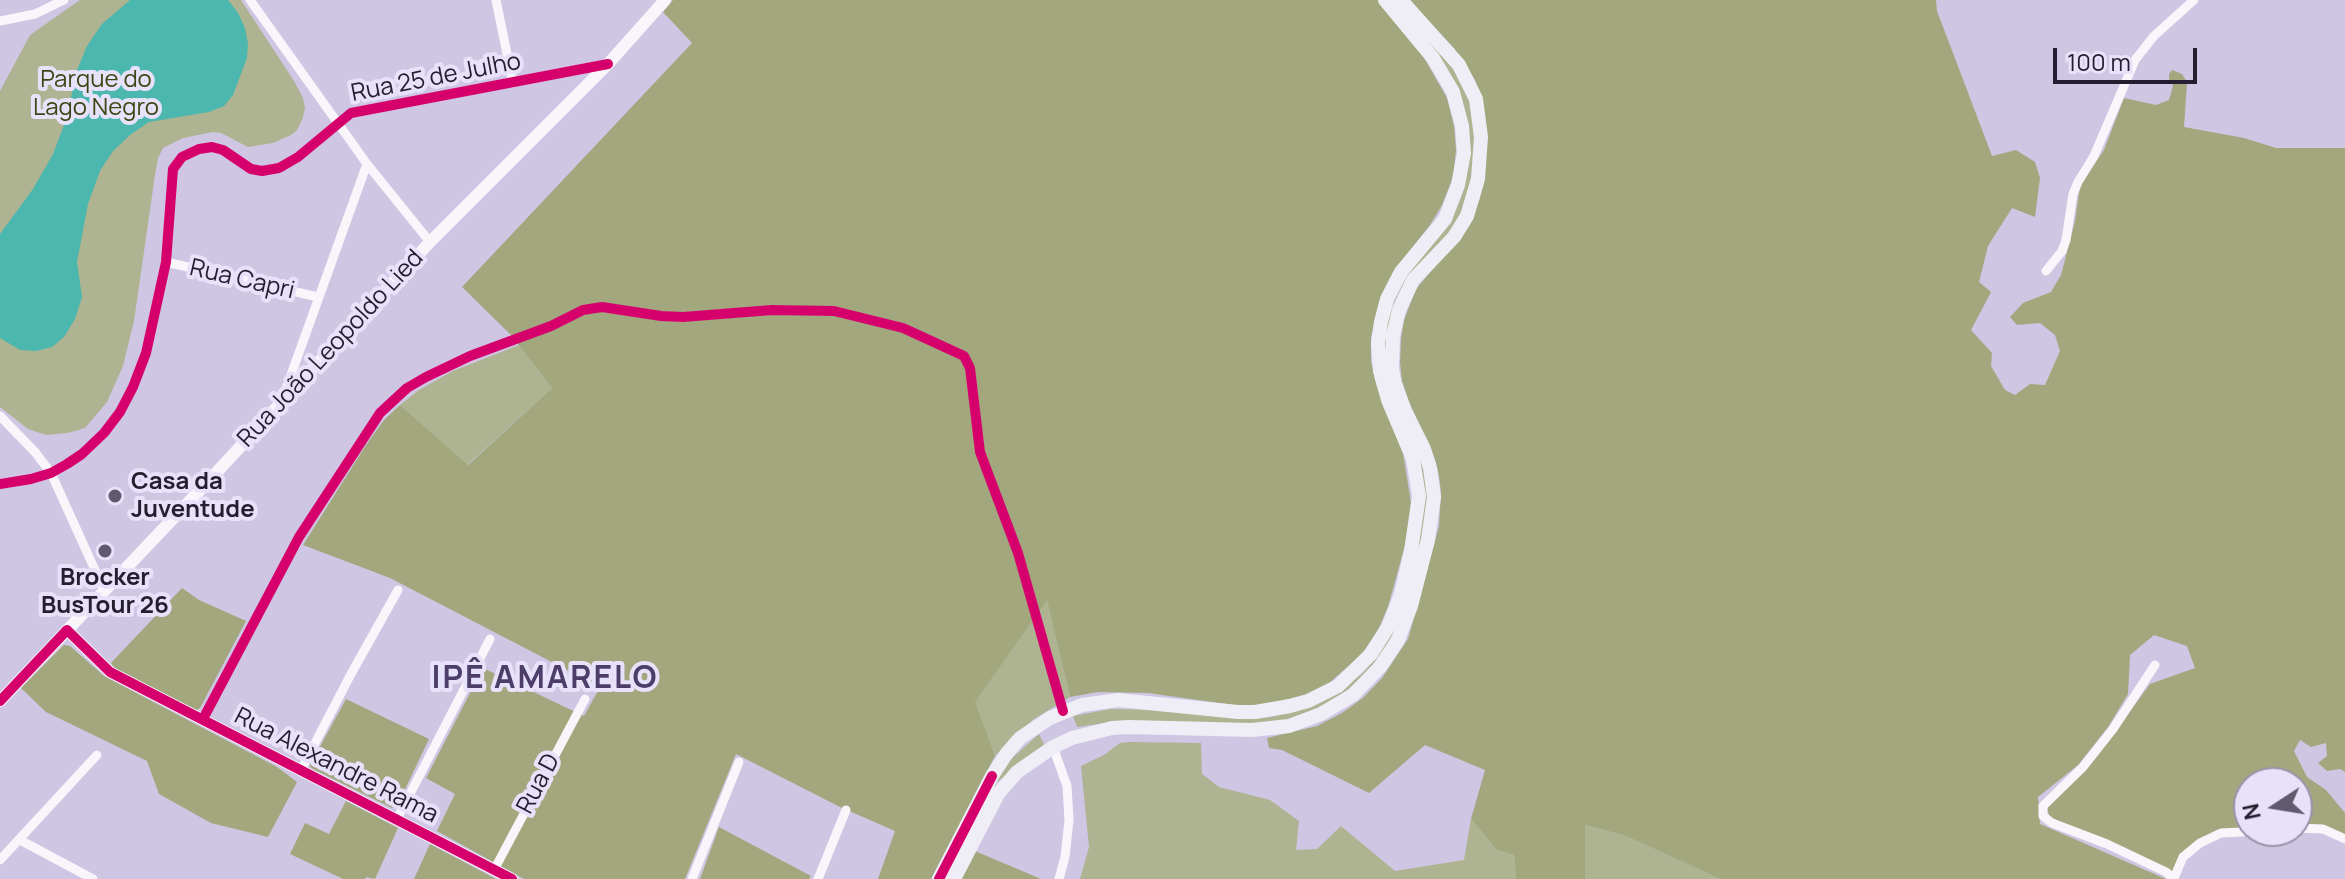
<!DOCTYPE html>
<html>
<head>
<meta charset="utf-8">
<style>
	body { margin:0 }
	#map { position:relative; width:2345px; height:879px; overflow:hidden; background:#cec6e2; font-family:Manrope,sans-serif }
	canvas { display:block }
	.north { position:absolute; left:2233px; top:767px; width:80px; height:80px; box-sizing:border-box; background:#e7e1fa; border:2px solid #9993aa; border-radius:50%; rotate:258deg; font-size:22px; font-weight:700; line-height:32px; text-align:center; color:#241e31 }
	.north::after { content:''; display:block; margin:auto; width:28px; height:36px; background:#60596f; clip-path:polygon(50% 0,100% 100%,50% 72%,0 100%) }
	.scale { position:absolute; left:2053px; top:48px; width:144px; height:36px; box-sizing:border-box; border:4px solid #241e31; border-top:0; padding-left:10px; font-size:24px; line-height:28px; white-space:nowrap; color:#241e31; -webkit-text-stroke:6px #e7e1fa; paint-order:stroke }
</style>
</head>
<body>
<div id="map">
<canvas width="2345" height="879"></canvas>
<div class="north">N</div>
<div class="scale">100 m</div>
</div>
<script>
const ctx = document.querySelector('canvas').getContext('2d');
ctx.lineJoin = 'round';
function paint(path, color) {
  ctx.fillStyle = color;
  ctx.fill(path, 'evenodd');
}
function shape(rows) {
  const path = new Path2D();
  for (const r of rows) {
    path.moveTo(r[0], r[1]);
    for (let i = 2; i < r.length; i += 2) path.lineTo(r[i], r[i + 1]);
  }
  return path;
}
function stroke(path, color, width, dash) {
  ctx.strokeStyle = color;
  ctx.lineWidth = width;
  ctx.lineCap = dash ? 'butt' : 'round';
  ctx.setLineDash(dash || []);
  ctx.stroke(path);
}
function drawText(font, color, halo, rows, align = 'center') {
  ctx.font = font + ' Manrope,sans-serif';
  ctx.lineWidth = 8;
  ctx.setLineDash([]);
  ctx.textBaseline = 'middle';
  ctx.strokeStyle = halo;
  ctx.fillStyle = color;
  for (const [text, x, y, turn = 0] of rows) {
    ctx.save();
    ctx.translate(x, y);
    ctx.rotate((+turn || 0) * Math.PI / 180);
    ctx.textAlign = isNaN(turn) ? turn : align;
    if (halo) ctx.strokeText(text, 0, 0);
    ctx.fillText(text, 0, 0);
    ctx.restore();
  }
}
paint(shape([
	[80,0,241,0,294,81,303,98,305,109,302,120,297,130,291,135,273,143,248,147,221,133,213,132,183,138,163,148,158,158,155,175,134,321,123,366,107,402,85,428,68,433,46,435,28,429,0,407,0,91,30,35],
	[1392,0,1395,0,1461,78,1473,112,1475,142,1471,179,1462,213,1449,234,1408,276,1397,296,1390,320,1412,436,1422,463,1428,487,1425,523,1401,618,1385,648,1367,672,1346,691,1322,706,1292,719,1261,724,1118,721,1077,727,1073,716,1111,709,1165,710,1247,719,1271,717,1303,709,1334,695,1363,673,1383,648,1398,620,1422,524,1424,503,1384,346,1388,320,1398,291,1410,270,1448,225,1462,195,1466,175,1467,125],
	[519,345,552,388,467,465,400,405,419,390,453,371],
	[1047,599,1070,697,1034,719,1016,734,995,756,974,703],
	[1039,734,1045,746,997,782,948,879,945,879,988,794,1010,760],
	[1131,742,1201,743,1202,774,1219,787,1270,800,1299,821,1296,850,1317,849,1341,826,1395,871,1464,860,1471,819,1497,850,1514,855,1516,879,1080,879,1089,847,1081,766,1104,755,1120,743],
	[1585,825,1626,836,1720,879,1585,879]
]), '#aeb391');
paint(shape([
	[673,0,1378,0,1423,56,1447,98,1454,126,1456,150,1453,177,1442,205,1430,225,1393,272,1381,297,1371,337,1371,361,1376,384,1403,453,1411,503,1408,534,1388,607,1378,630,1361,655,1328,684,1309,694,1265,705,1234,705,1148,693,1098,692,1070,697,1047,600,975,702,995,756,931,879,878,879,895,831,840,807,736,754,685,879,524,879,437,831,455,794,426,778,483,668,584,716,600,687,390,578,303,545,366,445,384,420,400,405,468,465,552,388,511,335,462,287,692,43,663,12],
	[1408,0,1936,0,1937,11,1992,156,2016,150,2035,162,2040,178,2035,217,2012,208,1988,246,1979,282,1991,292,1971,330,1992,353,1991,366,2005,390,2015,395,2030,384,2045,385,2060,351,2055,335,2040,323,2017,325,2010,317,2023,303,2051,292,2061,275,2075,221,2080,186,2104,150,2124,98,2156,105,2169,100,2173,86,2169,80,2169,74,2172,70,2182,74,2187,82,2184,127,2244,138,2276,148,2345,148,2345,772,2340,769,2327,771,2318,763,2327,756,2326,743,2311,747,2300,740,2294,751,2307,777,2326,790,2345,813,2345,838,2297,826,2297,783,2249,783,2249,830,2199,842,2173,873,2050,817,2047,810,2050,800,2118,728,2150,684,2195,668,2187,646,2154,635,2130,655,2128,694,2108,727,2078,765,2038,797,2040,824,2166,879,1720,879,1626,836,1585,825,1585,879,1516,879,1514,855,1497,850,1471,819,1485,770,1425,745,1369,793,1282,750,1269,748,1267,738,1317,726,1342,713,1363,698,1382,678,1408,639,1439,526,1441,492,1439,476,1435,459,1409,402,1402,381,1400,362,1401,340,1404,320,1416,289,1470,225,1480,198,1484,173,1481,95,1475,80,1454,48],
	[182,588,199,600,246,621,200,708,196,710,115,669,111,663],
	[64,645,70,646,104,676,277,767,297,782,268,837,211,823,159,794,147,761,46,712,21,688],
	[346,699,429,739,396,808,392,808,311,768,310,765],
	[346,801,398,828,375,879,366,877,365,879,343,879,290,854,305,823,329,834],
	[719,827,811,876,809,879,700,879],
	[430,844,496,879,414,879],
	[975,851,1041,879,961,879]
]), '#a2a77d');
paint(shape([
	[130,0,228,0,238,13,245,28,248,44,247,58,233,95,224,106,209,112,149,122,130,135,113,151,100,171,88,204,77,262,82,297,75,319,64,337,52,347,36,351,20,350,0,338,0,234,33,189,53,154,66,120,77,70,87,46,102,24]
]), '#4bb7af');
stroke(shape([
	[250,0,367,164,430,242],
	[496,0,513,83],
	[0,21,35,14,64,0],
	[166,262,318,297],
	[2046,271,2062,251,2066,240,2073,194,2078,182,2094,156,2135,60,2154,36,2194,0],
	[283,397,367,164],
	[0,416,35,452,51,473,105,592],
	[0,484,31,479,51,473,67,464,82,454,104,433,120,412,133,387,146,353,166,262,173,169,182,157,199,149,212,147,223,150,251,169,262,171,279,168,298,157,351,113,606,64],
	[2155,665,2113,729,2083,767,2043,806,2043,816,2052,823,2107,844,2166,872,2174,879],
	[203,719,299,537,380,413,407,388,426,377,470,356,551,326,583,310,602,307,661,316,683,317,772,310,834,311,903,328,964,356,970,368,980,452,1018,553,1063,711],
	[1053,747,1067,786,1069,820,1065,857,1059,879],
	[301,770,351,674,398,590],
	[397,819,490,639],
	[2297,828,2323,829,2345,839],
	[20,840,93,879],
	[0,860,97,755],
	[494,870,585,699],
	[2174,878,2183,857,2200,843,2221,833,2262,831],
	[692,879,739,762],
	[818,879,846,810]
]), '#f8f6fb', 9);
stroke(shape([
	[67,630,110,672,512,879],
	[0,701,202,488,430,242,608,64,665,0]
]), '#f8f6fb', 12);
stroke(shape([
	[939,879,992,776,1007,753,1020,738,1050,718,1082,705,1118,700,1238,712,1255,712,1290,706,1308,701,1338,686,1371,654,1388,627,1401,594,1411,551,1419,496,1413,459,1388,400,1380,371,1378,343,1381,322,1387,299,1401,272,1445,219,1458,185,1464,153,1462,126,1453,92,1433,58,1385,0],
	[954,879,998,794,1017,772,1053,747,1072,738,1112,728,1129,727,1252,730,1289,726,1321,714,1353,695,1380,667,1398,640,1411,606,1428,540,1434,497,1430,468,1424,449,1405,411,1395,384,1392,368,1393,336,1399,310,1413,280,1454,237,1467,216,1478,179,1481,137,1476,99,1459,65,1401,0]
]), '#efedf6', 14);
stroke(shape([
	[0,484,31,479,51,473,67,464,82,454,104,433,120,412,133,387,146,353,166,262,173,169,182,157,199,149,212,147,223,150,251,169,262,171,279,168,298,157,351,113,608,64],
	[0,701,67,630,110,672,512,879],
	[203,719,299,537,380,413,407,388,426,377,470,356,551,326,583,310,602,307,661,316,683,317,772,310,834,311,903,328,964,356,970,368,980,452,1018,553,1063,711],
	[939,879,992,776]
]), '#d6006c', 10);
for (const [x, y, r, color] of [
	[115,496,8,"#60596f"],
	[105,551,8,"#60596f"]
]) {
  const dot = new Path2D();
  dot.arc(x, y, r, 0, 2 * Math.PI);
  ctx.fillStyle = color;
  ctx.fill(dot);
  stroke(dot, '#e7e1fa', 3);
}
drawText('24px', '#241e31', '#e7e1fa', [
	["Rua 25 de Julho",436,78,-11],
	["Rua Capri",242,280,13],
	["Rua João Leopoldo Lied",331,349,-47],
	["Rua Alexandre Rama",336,766,27],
	["Rua D",539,784,-62]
]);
drawText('24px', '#3e4613', '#e7e1fa', [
	["Parque do",96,80],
	["Lago Negro",96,108]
]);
drawText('bold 24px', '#241e31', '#e7e1fa', [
	["Casa da",131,482],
	["Juventude",131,510],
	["Brocker",105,578,"center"],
	["BusTour 26",105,606,"center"]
], 'left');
ctx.letterSpacing = '2px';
drawText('bold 32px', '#4c3e68', '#e7e1fa', [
	["IPÊ AMARELO",545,679]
]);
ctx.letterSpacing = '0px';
</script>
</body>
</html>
